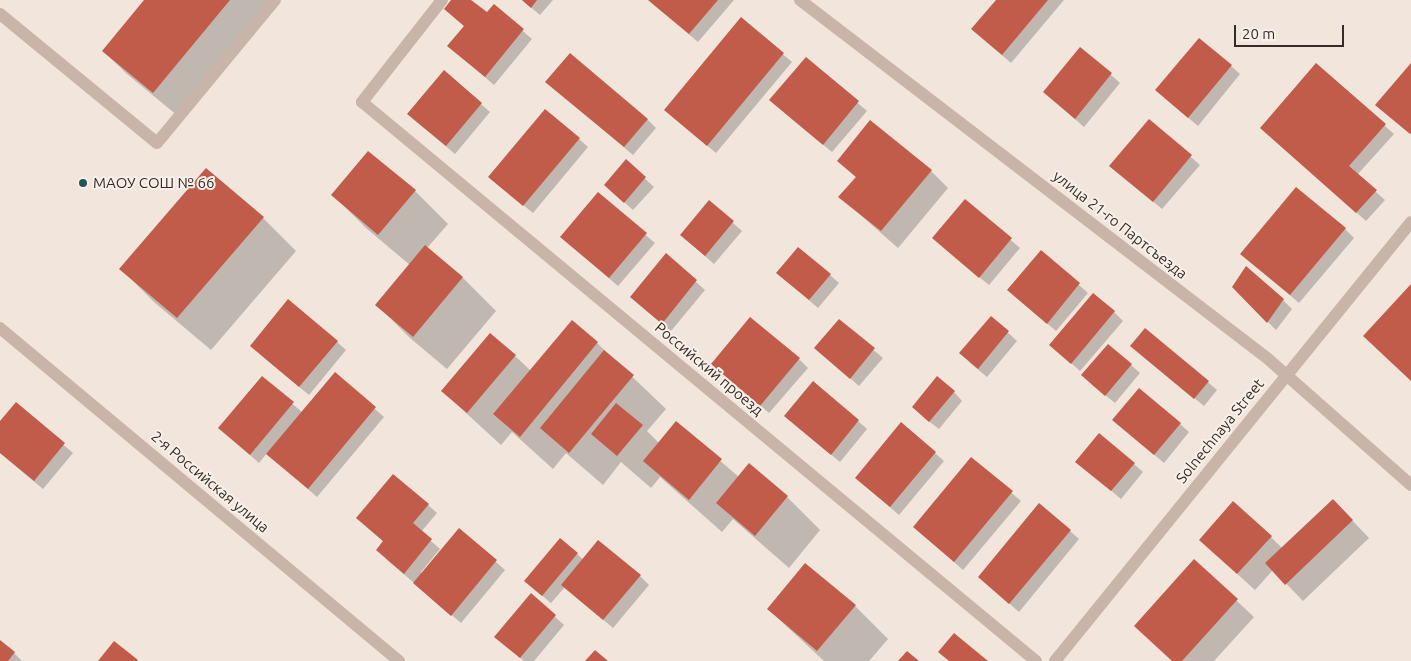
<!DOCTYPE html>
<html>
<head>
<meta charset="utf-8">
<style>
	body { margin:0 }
	#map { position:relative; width:1411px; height:661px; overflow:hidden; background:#f1e5dc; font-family:Ubuntu,sans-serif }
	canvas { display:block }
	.scale { position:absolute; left:1234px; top:25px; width:110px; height:22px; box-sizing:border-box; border:2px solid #362b28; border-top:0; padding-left:6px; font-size:15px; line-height:18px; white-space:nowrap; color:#362b28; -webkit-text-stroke:4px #f9f0e9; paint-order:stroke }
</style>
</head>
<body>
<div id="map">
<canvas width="1411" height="661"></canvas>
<div class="scale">20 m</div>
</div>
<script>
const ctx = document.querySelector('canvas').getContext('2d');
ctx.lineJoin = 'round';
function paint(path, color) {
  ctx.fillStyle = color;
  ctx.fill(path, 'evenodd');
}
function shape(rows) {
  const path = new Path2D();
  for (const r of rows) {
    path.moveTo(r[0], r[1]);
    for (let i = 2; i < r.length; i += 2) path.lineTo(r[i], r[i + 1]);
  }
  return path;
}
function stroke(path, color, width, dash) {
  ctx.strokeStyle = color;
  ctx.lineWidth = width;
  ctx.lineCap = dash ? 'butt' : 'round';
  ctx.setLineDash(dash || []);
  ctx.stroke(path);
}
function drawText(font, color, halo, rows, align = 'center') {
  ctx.font = font + ' Ubuntu,sans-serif';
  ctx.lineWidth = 4;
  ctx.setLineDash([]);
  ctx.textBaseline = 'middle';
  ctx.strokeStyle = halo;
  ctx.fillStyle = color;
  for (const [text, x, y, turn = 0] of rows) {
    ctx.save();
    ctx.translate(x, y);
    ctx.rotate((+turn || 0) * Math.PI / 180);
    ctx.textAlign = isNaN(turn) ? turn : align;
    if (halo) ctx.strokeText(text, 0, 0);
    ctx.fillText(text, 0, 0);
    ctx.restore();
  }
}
paint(shape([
	[145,0,273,0,178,116,127,74,103,51],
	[453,0,470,0,487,14,494,6,532,39,494,85,449,46,465,27,445,9],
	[522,0,553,0,540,15],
	[648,0,734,0,698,42],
	[998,0,1064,0,1011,63,982,38],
	[741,19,792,62,716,153,674,118],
	[1081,48,1120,83,1084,127,1053,100],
	[806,59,867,111,832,152,780,109],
	[1316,65,1394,134,1357,175,1385,200,1366,221,1262,128],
	[1231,66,1240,74,1198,126,1166,99],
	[444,72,490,112,455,154,417,122],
	[556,90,647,119,656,128,633,155],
	[1149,121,1200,165,1162,209,1120,174],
	[579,139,588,147,533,213,499,185],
	[626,161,654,187,633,210,614,193],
	[838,161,931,171,948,188,898,248,840,197,856,177],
	[415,191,448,224,427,248,463,278,496,311,447,369,410,338,377,305,410,265,366,228,333,195],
	[598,194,655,243,618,286,561,237],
	[965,201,1020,248,989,285,943,247],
	[709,202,742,231,714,264,681,235],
	[263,218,296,251,211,350,154,302,121,269],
	[1345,229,1354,238,1299,303,1251,262],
	[1041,252,1088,293,1056,331,1008,290],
	[666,255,705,290,671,331,640,305],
	[778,273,830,275,839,283,818,308],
	[1233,287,1283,300,1292,309,1276,330],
	[1114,312,1123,321,1080,371,1051,345],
	[991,317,1017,341,987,377,969,362],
	[839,321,883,358,859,386,816,348],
	[1146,329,1217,390,1204,406,1141,354],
	[337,342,346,350,309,395,260,354],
	[597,343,666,409,647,431,659,443,676,423,739,477,749,465,787,497,820,530,789,568,733,519,722,532,660,477,651,488,621,462,603,485,566,453,553,469,512,432,501,445,442,391,515,356,531,371],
	[799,359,808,368,769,413,712,364],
	[1131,365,1140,373,1115,403,1091,384],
	[335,374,384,417,317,497,267,453,259,463,220,428,262,378,303,413],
	[954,392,962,401,939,429,922,416],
	[16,404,73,453,43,489,0,453,0,423],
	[858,421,867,429,840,462,794,424],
	[901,424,944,461,899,515,856,478],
	[1180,424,1189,432,1164,463,1123,428],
	[972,459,1021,501,963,570,914,527],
	[1077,462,1134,464,1143,472,1121,499],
	[428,505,437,513,421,532,440,549,421,572,423,574,460,530,505,570,461,623,386,559,384,542,367,527],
	[1040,505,1079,539,1019,612,979,577],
	[1350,518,1369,538,1303,601,1273,570,1255,590,1200,540,1271,537,1283,549],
	[577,554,584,560,640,576,649,585,613,628,565,587,551,603,534,589],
	[1194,561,1254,617,1214,661,1172,661],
	[531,595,564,625,534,661,524,661,505,645],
	[855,606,888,639,869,661,824,661,768,609],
	[0,642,14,653,22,661,0,661]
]), '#0003');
paint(shape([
	[144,0,230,0,153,93,102,51],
	[451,0,471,0,487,12,494,4,524,29,485,77,447,46,464,26,444,9],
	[522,0,537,0,531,8],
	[648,0,718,0,689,34],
	[996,0,1048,0,1002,55,971,29],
	[741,17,784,53,707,146,664,110],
	[1199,38,1232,65,1188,118,1155,90],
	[1080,47,1112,73,1075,119,1043,92],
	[570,53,648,119,624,147,545,82],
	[806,57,859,101,823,145,769,100],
	[1316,63,1386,124,1349,166,1377,190,1356,213,1260,128],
	[1411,63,1411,133,1410,134,1375,105],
	[444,70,482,103,446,146,407,114],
	[545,109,580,138,523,206,488,177],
	[1149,119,1192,155,1153,202,1109,166],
	[870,120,932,170,881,231,838,197,856,177,837,161],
	[368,151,416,190,378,235,331,195],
	[626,159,646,177,624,203,604,185],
	[206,168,264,217,177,318,119,269],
	[1296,187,1346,228,1290,295,1240,254],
	[598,192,647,233,609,278,560,237],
	[965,199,1012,238,979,278,932,238],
	[709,200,734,221,705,256,680,235],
	[425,245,463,277,413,337,375,305],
	[798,247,831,274,809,300,776,273],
	[1041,250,1080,283,1047,324,1007,290],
	[666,253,697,280,662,324,630,297],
	[1246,266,1284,299,1267,323,1232,287],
	[1411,284,1411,381,1363,336],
	[1093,293,1115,311,1071,364,1049,345],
	[288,299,338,341,299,387,250,346],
	[991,316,1009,331,978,369,959,353],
	[750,317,800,358,760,406,711,364],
	[839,319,875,348,850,379,814,348],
	[572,320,598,342,520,437,493,414],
	[1145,328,1209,381,1194,399,1130,346],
	[490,333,516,355,467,413,441,391],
	[1108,344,1132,364,1105,396,1081,375],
	[604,350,634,375,569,453,540,428],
	[335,372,376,407,308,489,266,454],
	[262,376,294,402,250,455,218,428],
	[937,376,955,391,929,422,912,407],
	[813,381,859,420,831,455,784,416],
	[1139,388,1181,423,1154,455,1112,420],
	[16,402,65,443,34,481,0,453,0,421],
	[616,403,643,425,617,456,591,434],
	[676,421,722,459,689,500,643,461],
	[901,422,936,452,890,507,855,478],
	[1099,433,1135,463,1111,491,1075,462],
	[971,457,1013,491,954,562,913,527],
	[749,463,788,496,755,536,716,503],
	[393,474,429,504,413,523,432,539,404,574,376,550,383,541,356,518],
	[1333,499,1353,520,1285,585,1265,563],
	[1233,501,1272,536,1237,574,1199,540],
	[1039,503,1071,530,1009,604,978,577],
	[459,528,497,560,451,616,413,583],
	[560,538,578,553,542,596,524,581],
	[598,540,641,575,603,620,561,585],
	[1194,559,1238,599,1182,661,1172,661,1134,626],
	[805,563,856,605,817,651,767,609],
	[531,593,556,615,520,658,494,637],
	[954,633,988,661,949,661,938,652],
	[0,640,15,652,8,661,0,661],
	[114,641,138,660,137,661,98,661],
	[595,650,608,661,585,661],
	[907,651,919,661,898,661]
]), '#c15c4a');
stroke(shape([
	[0,14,157,143,275,0],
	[362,102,442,0]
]), '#c9b4a9', 12);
stroke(shape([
	[800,0,1267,358,1411,485],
	[362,102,1036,661],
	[0,328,399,661]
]), '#c9b4a9', 12);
stroke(shape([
	[1055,661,1411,222]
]), '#c9b4a9', 12);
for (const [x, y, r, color] of [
	[83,183,5,"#205654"]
]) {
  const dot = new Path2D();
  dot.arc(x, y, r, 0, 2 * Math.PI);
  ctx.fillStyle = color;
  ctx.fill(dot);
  stroke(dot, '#f9f0e9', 2);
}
drawText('15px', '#362b28', '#f9f0e9', [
	["МАОУ СОШ № 66",93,183]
], 'left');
drawText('15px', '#362b28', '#f9f0e9', [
	["улица 21-го Партсъезда",1120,225,38],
	["Российский проезд",709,369,40],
	["Solnechnaya Street",1220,431,-51],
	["2-я Российская улица",210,482,40]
]);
</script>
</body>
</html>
